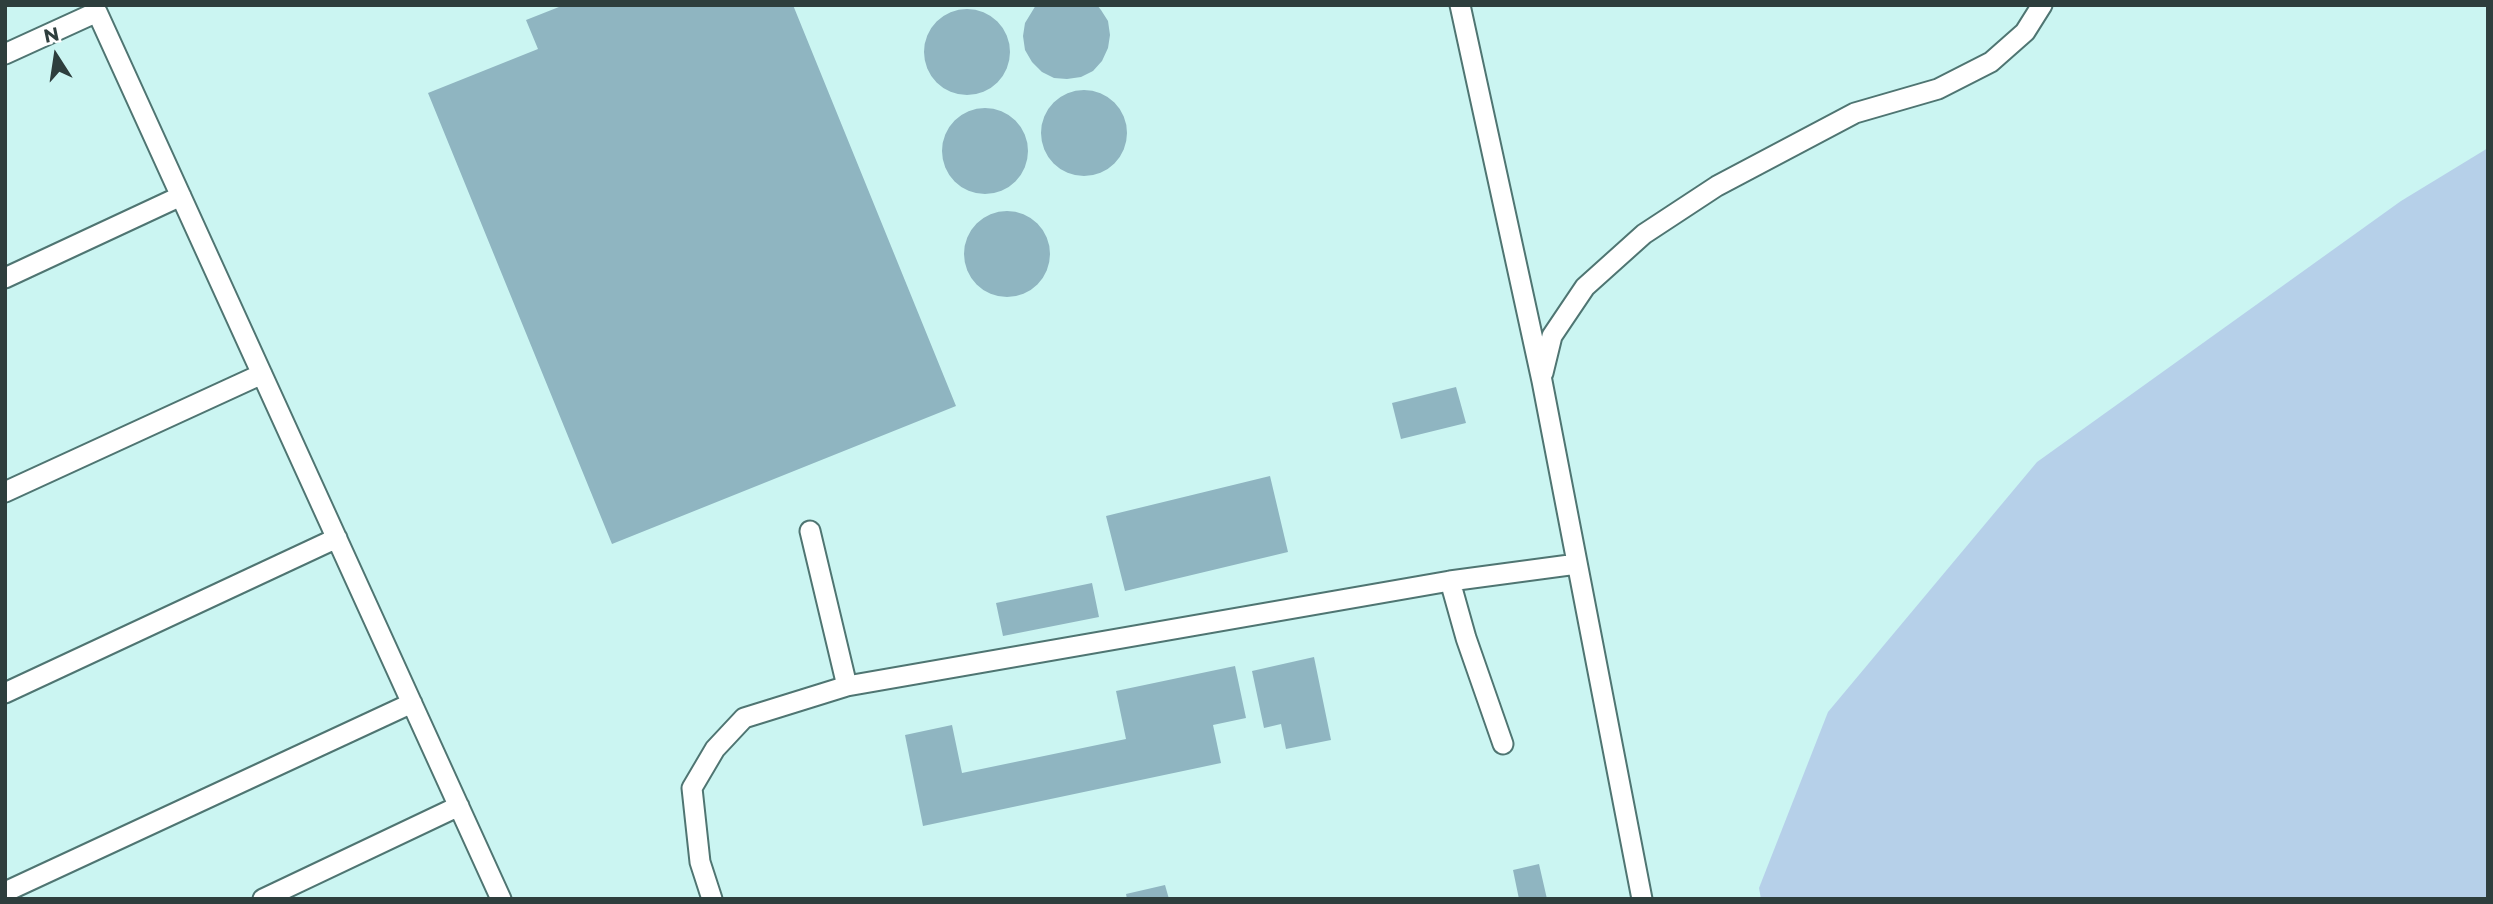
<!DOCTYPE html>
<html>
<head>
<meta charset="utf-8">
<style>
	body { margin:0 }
	#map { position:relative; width:2493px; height:904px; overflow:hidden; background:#cbf5f2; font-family:Montserrat,sans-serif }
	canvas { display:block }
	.frame { position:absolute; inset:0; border:7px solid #2e3e3d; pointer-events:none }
	.north { position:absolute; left:21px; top:21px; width:70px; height:70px; -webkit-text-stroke:5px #fff; paint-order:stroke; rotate:348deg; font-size:19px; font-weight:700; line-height:28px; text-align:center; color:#2e3e3d }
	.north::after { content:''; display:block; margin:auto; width:24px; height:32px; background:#2e3e3d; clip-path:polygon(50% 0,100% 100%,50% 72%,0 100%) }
</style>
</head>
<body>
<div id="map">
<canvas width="2493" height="904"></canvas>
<div class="frame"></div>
<div class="north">N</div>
</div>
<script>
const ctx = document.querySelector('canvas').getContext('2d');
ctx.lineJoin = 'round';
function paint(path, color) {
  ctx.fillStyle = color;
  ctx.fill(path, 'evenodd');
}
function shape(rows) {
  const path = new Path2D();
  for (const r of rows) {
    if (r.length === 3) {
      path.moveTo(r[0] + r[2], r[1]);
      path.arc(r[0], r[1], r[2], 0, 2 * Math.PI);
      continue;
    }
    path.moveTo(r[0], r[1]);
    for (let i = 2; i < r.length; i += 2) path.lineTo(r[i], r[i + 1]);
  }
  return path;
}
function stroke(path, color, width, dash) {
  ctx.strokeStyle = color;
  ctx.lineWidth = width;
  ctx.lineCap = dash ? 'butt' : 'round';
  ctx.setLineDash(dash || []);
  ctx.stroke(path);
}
paint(shape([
	[2488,148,2488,899,1761,899,1759,888,1828,712,2037,462,2401,201]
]), '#b6d0e9');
paint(shape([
	[564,5,793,5,956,406,612,544,428,93,538,49,526,20],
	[1036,5,1097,5,1101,10,1108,21,1110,35,1108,48,1102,61,1093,71,1081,77,1067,79,1054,78,1042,72,1032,62,1025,50,1023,36,1025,23],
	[967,52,43],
	[1084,133,43],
	[985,151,43],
	[1007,254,43],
	[1456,387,1466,423,1401,439,1392,403],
	[1270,476,1288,552,1125,591,1106,516],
	[1092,583,1099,617,1003,636,996,603],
	[1314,657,1331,740,1286,749,1281,724,1264,728,1252,671],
	[1235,666,1246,718,1213,725,1221,763,923,826,905,735,952,725,962,773,1126,739,1116,691],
	[1539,864,1547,899,1519,899,1513,870],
	[1165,885,1169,899,1127,899,1126,894]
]), '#8fb5c1');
const service = shape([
	[1460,5,1542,381,1642,899],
	[5,54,97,12,501,899],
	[5,278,181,196],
	[1543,373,1552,336,1585,287,1644,234,1717,186,1855,113,1938,89,1991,62,2025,32,2042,5],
	[5,492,262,374],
	[810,531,847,686],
	[1450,581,1466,638,1503,744],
	[5,693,337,538],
	[5,892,412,703],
	[263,899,459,806],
	[712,899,700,862,692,788,715,749,744,718,847,686,1450,581,1577,564]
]);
stroke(service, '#4f7572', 23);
stroke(service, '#fff', 19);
</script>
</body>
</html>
